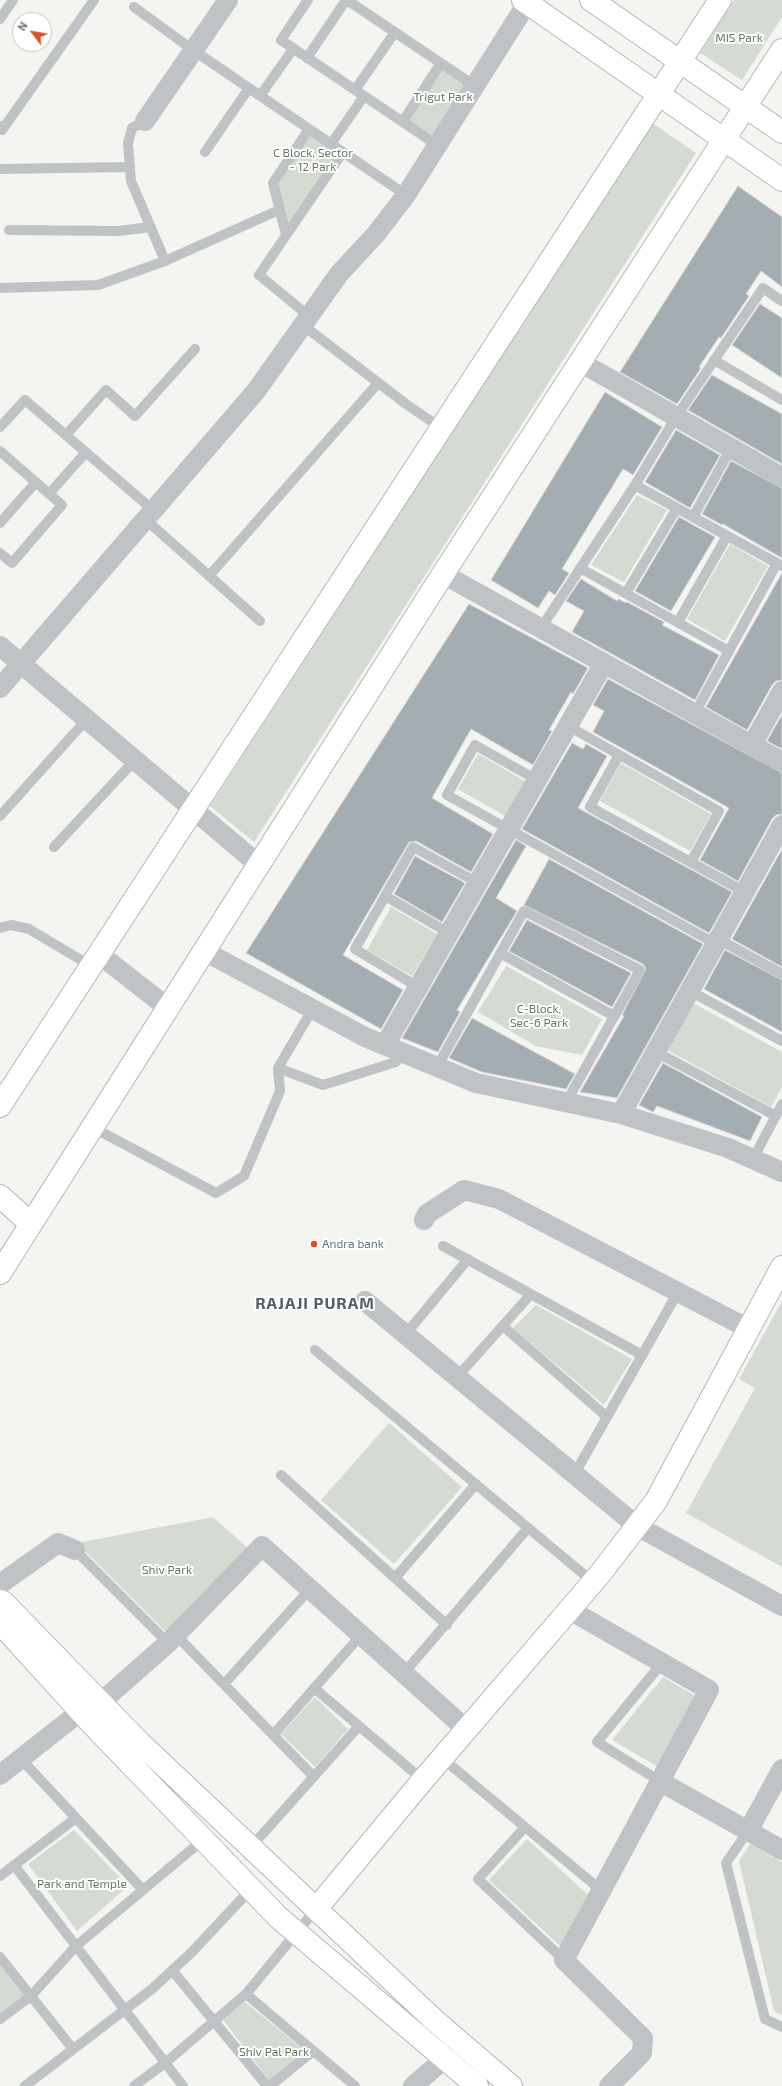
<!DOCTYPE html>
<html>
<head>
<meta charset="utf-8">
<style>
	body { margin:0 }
	#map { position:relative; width:782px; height:2086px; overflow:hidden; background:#f4f4f1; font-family:"Exo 2",sans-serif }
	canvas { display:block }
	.north { position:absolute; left:12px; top:12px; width:40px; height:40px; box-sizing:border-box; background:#fff; border:1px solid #c1c7cc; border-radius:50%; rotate:301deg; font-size:11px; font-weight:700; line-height:16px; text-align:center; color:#647480 }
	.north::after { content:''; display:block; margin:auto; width:14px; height:18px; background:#db502a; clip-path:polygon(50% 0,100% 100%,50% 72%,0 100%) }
</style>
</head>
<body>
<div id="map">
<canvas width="782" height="2086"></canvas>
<div class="north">N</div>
</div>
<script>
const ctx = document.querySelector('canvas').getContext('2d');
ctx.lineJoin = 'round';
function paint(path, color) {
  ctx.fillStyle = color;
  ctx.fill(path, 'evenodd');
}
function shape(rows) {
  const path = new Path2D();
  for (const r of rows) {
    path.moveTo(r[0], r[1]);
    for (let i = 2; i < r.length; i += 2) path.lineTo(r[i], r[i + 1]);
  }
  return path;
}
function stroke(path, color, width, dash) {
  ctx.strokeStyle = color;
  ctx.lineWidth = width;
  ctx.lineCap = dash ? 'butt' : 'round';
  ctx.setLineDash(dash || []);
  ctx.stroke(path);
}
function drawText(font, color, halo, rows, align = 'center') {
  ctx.font = font + ' "Exo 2",sans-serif';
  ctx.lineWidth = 4;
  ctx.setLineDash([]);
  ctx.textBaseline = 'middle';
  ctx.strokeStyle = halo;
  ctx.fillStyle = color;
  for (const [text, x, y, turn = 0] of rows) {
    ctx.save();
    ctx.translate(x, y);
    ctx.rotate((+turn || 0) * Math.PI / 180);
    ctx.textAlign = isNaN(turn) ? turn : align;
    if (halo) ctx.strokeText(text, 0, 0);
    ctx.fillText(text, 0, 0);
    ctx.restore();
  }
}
paint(shape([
	[734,0,782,0,782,17,742,80,700,53],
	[441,65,473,86,437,142,405,121],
	[652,123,696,153,254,842,210,806],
	[310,131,341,152,287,231,274,183],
	[637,495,667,510,624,582,591,565],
	[730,544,768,566,725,641,687,619],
	[478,754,525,781,505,816,458,789],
	[621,763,711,814,690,851,600,801],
	[391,907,437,934,412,976,367,950],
	[506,966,602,1019,582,1055,536,1046,478,1012],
	[693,1003,782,1052,782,1087,771,1107,667,1050],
	[782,1301,782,1567,686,1513,755,1388,739,1379],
	[536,1305,632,1359,604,1405,513,1328],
	[389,1423,462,1487,394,1564,321,1500],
	[213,1517,250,1550,167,1633,77,1543],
	[663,1677,697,1697,658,1767,612,1740],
	[315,1697,348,1729,315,1767,281,1734],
	[74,1830,128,1886,77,1931,28,1864],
	[527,1839,588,1895,561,1947,489,1880],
	[750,1844,782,1862,782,2015,774,2011,739,1861],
	[0,1965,24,1995,0,2012],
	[245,2002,305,2051,272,2084,223,2020]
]), '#d5dbd2');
const building = shape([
	[738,186,782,217,782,287,761,271,746,294,749,296,721,338,719,337,699,367,701,368,677,404,620,372,738,186],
	[760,304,782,318,782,378,732,345,760,304],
	[712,375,782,414,782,464,688,410,712,375],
	[605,392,662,427,633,475,623,469,562,569,569,573,555,595,549,591,538,608,491,580,605,392],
	[676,430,720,455,690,508,645,482,676,430],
	[731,461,782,488,782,558,723,524,722,525,702,514,731,461],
	[679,517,715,537,671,611,635,591,679,517],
	[782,573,782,680,776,681,772,685,747,730,706,707,782,573],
	[581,579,617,601,618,599,626,603,627,602,664,622,662,625,719,655,695,700,572,632,584,611,566,601,581,579],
	[469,604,588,668,573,694,571,692,549,730,552,731,533,765,471,729,432,798,493,834,471,872,416,841,409,842,343,955,403,990,381,1029,246,953,469,604],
	[608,679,782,773,782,814,776,815,772,819,738,881,700,860,729,808,593,732,604,711,593,705,608,679],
	[782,715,782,749,767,741,782,715],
	[572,743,583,749,586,744,607,756,578,808,732,892,709,933,522,829,572,743],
	[516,840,526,846,496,898,517,911,457,1010,460,1012,438,1052,402,1038,516,840],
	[782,849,782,967,732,939,782,849],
	[415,856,465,883,442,922,394,894,415,856],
	[549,859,703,944,617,1098,580,1092,624,1016,622,1015,646,969,643,964,524,905,549,859],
	[527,920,631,973,612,1007,509,951,527,920],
	[725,950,782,980,782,1032,704,989,725,950],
	[472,1018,575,1074,566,1089,482,1072,449,1058,472,1018],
	[663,1063,762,1117,750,1141,657,1106,653,1112,639,1105,663,1063]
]);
paint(building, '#a4adb1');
stroke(building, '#d6d6d3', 1);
const secondary = shape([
	[523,0,782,180],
	[591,0,782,132],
	[0,1106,720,0],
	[0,1196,31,1224],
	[0,1273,443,574,782,50],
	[0,1601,3,1602,140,1743,433,2019,511,2086],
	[0,1623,92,1724,278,1917,477,2086],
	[316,1909,423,1780,600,1574,656,1501,782,1267]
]);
stroke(secondary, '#b2b7ba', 24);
stroke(shape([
	[308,0,281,40,437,145],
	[347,0,475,86],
	[134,7,193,50,406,195],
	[0,19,13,0],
	[307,58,346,0],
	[355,90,395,32],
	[260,96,293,49],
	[145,121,132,128,128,143,131,181,165,261],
	[403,121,441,63],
	[0,126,2,130,94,0],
	[331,144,364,96],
	[205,152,249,88],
	[0,169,130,167],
	[9,230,118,231,151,227],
	[286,235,273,183,309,129],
	[0,288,98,285,165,261,279,210],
	[310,317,259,275,343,152],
	[304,326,406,404,441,428],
	[714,360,782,400],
	[0,427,25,400,153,510],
	[66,435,106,390,135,416,195,349],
	[0,451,62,505,12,563,0,553],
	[635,485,782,566],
	[49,494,86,452],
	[693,517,731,448],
	[145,519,260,621],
	[0,523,36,482],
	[580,568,729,651],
	[209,576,378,383],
	[626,593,677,508],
	[678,622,727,536],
	[541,628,635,485,676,417,763,288,782,301],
	[695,713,777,563],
	[568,726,719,811,691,862],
	[619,755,590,807,745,892],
	[537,780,475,745,447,795,716,944],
	[0,816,87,719],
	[54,847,135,760],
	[385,896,449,933],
	[0,928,11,925,29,929,91,966],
	[718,939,782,974],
	[500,953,614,1016],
	[418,987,355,949,413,847,478,883],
	[690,991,782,1041],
	[312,1010,278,1068,323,1085,396,1062,403,1053],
	[656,1052,776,1116],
	[437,1067,524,911,640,970,567,1101],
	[92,1127,216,1193,244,1176,280,1091,278,1068],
	[753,1159,782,1104],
	[443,1246,642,1355],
	[503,1326,607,1417],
	[405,1335,468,1259],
	[315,1350,593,1582],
	[457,1377,531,1294],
	[281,1475,447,1625],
	[574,1475,678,1292],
	[75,1550,168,1643],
	[395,1578,476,1484],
	[176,1635,314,1777],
	[404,1673,528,1528],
	[224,1684,310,1589],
	[314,1688,423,1780],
	[273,1735,361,1635],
	[442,1758,602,1891],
	[21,1759,143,1890],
	[661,1782,597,1742,662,1663],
	[525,1827,478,1879,564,1960],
	[748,1831,726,1863,765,2019,782,2027],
	[251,1847,359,1726],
	[14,1865,183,2086],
	[0,1876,76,1818],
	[0,1957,73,2049],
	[172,1970,267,2086],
	[246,1994,355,2086],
	[0,2019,31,1996,76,1946,204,1839],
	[25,2086,152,1989,192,1952,251,1889],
	[134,2086,165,2063,246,1994,316,1909],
	[270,2086,313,2051]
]), '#bfc3c6', 10);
stroke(shape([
	[145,121,228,0],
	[580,362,782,477],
	[443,574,782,762],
	[0,646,259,865],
	[0,688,256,391,339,274,376,234,406,195,529,0],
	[752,745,782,691],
	[204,951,365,1037,476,1083,621,1114,728,1148,782,1172],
	[99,954,168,1008],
	[385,1045,604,663],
	[621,1114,782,825],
	[424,1220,427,1214,464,1190,499,1199,749,1329],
	[365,1301,637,1526,782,1606],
	[0,1584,58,1543,75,1550],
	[570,1610,709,1690,564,1960,643,2038,642,2053,609,2086],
	[0,1775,81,1711,100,1703,168,1643,262,1546,467,1730],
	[661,1782,782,1850],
	[748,1831,782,1769],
	[413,2086,457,2048]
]), '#bfc3c6', 20);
stroke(secondary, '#fff', 22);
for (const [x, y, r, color] of [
	[314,1244,4,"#db502a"]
]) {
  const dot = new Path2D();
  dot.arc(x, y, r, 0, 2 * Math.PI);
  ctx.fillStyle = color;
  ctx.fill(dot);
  stroke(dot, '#fff', 1.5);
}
drawText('12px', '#687863', '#fff', [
	["MIS Park",739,38],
	["Trigut Park",443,97],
	["C Block, Sector",313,153],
	["- 12 Park",313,167],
	["C-Block,",539,1009],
	["Sec-6 Park",539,1023],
	["Shiv Park",167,1570],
	["Park and Temple",82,1884],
	["Shiv Pal Park",274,2052]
]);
drawText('12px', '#647480', '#fff', [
	["Andra bank",322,1244]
], 'left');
ctx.letterSpacing = '1px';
drawText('bold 16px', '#525d66', '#fff', [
	["RAJAJI PURAM",315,1304]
]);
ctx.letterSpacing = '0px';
</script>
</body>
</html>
